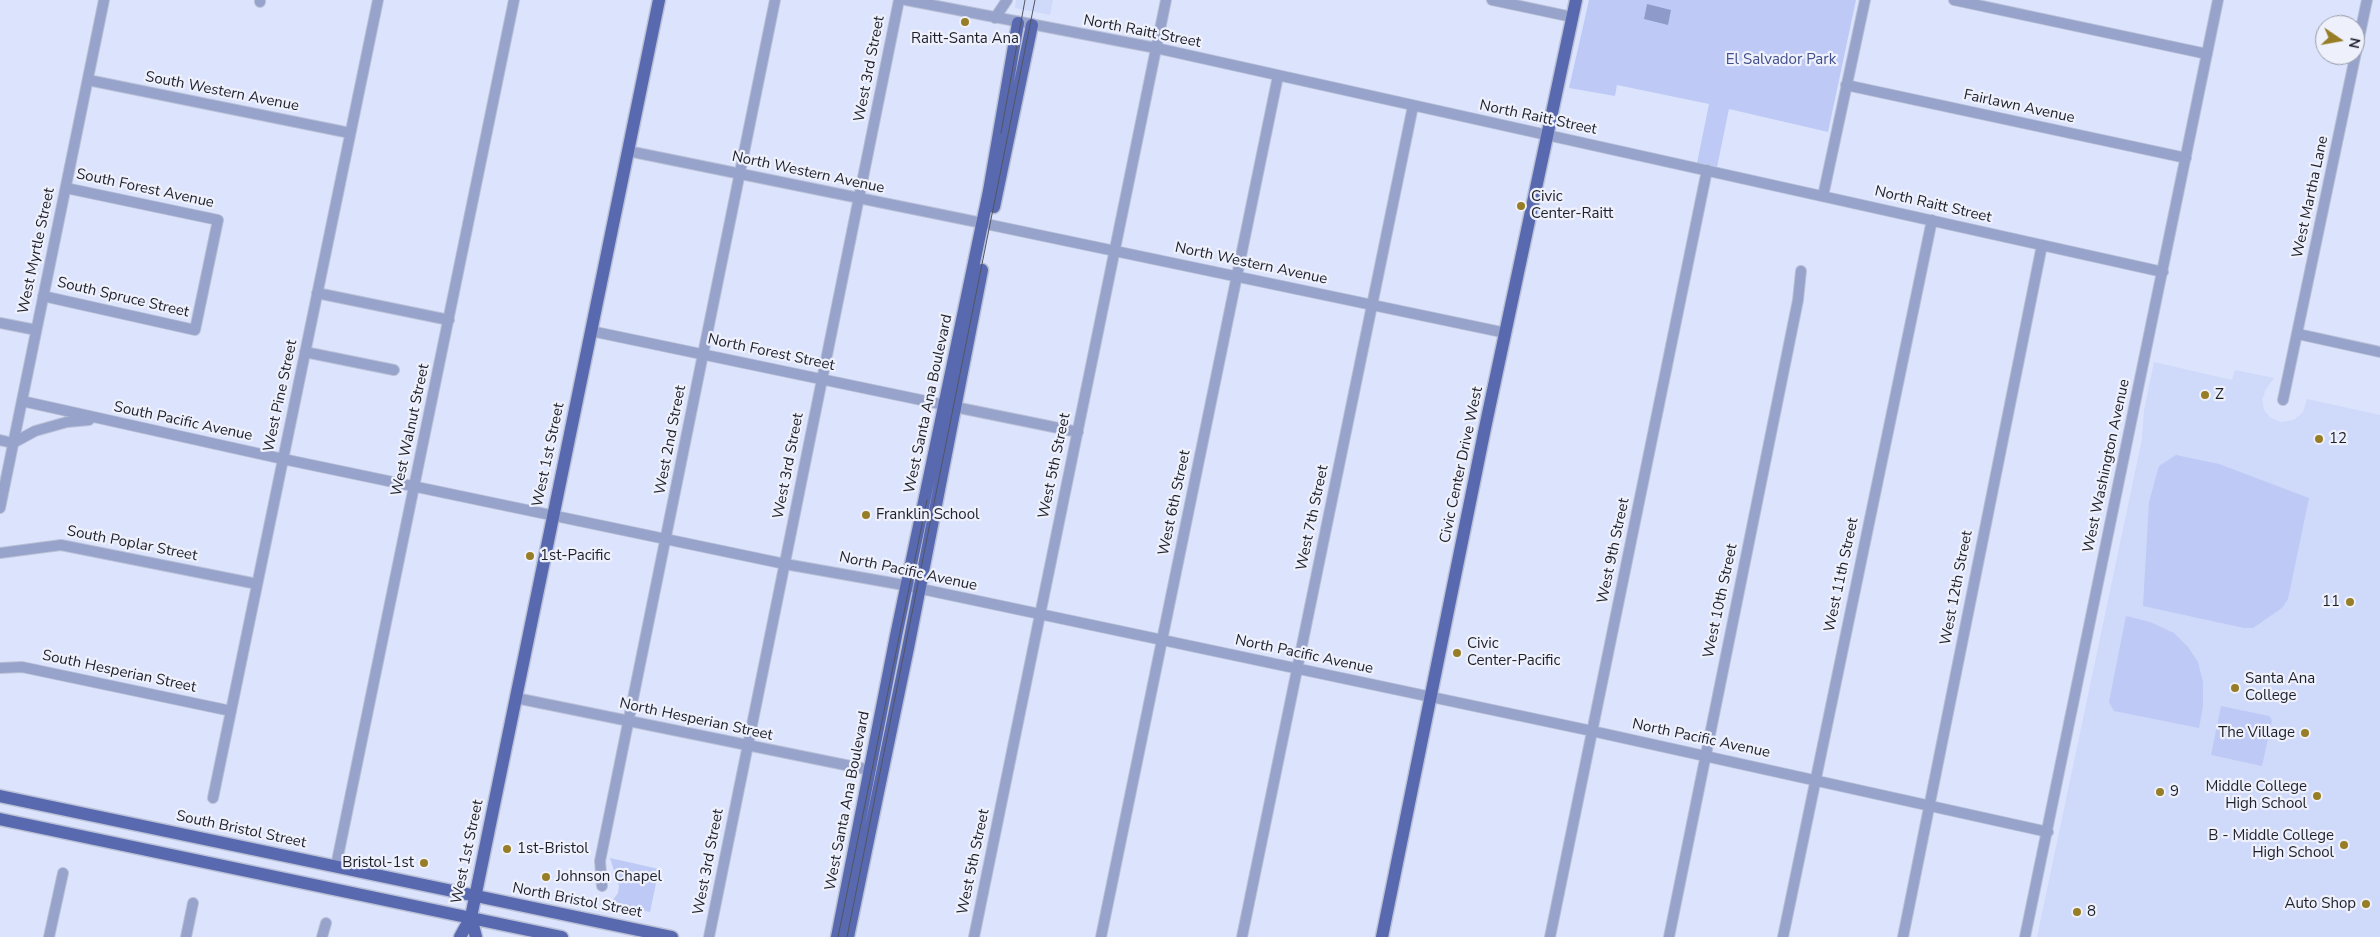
<!DOCTYPE html>
<html>
<head>
<meta charset="utf-8">
<style>
	body { margin:0 }
	#map { position:relative; width:2380px; height:937px; overflow:hidden; background:#dce4fd; font-family:"Nunito Sans",sans-serif }
	canvas { display:block }
	.north { position:absolute; left:2315px; top:15px; width:50px; height:50px; box-sizing:border-box; background:#eef1fc; border:1px solid #9a9da8; border-radius:50%; rotate:102deg; font-size:14px; font-weight:700; line-height:20px; text-align:center; color:#1d1f29 }
	.north::after { content:''; display:block; margin:auto; width:18px; height:22px; background:#977d25; clip-path:polygon(50% 0,100% 100%,50% 72%,0 100%) }
</style>
</head>
<body>
<div id="map">
<canvas width="2380" height="937"></canvas>
<div class="north">N</div>
</div>
<script>
const ctx = document.querySelector('canvas').getContext('2d');
ctx.lineJoin = 'round';
function paint(path, color) {
  ctx.fillStyle = color;
  ctx.fill(path, 'evenodd');
}
function shape(rows) {
  const path = new Path2D();
  for (const r of rows) {
    path.moveTo(r[0], r[1]);
    for (let i = 2; i < r.length; i += 2) path.lineTo(r[i], r[i + 1]);
  }
  return path;
}
function stroke(path, color, width, dash) {
  ctx.strokeStyle = color;
  ctx.lineWidth = width;
  ctx.lineCap = dash ? 'butt' : 'round';
  ctx.setLineDash(dash || []);
  ctx.stroke(path);
}
function drawText(font, color, halo, rows, align = 'center') {
  ctx.font = font + ' "Nunito Sans",sans-serif';
  ctx.lineWidth = 4.5;
  ctx.setLineDash([]);
  ctx.textBaseline = 'middle';
  ctx.strokeStyle = halo;
  ctx.fillStyle = color;
  for (const [text, x, y, turn = 0] of rows) {
    ctx.save();
    ctx.translate(x, y);
    ctx.rotate((+turn || 0) * Math.PI / 180);
    ctx.textAlign = isNaN(turn) ? turn : align;
    if (halo) ctx.strokeText(text, 0, 0);
    ctx.fillText(text, 0, 0);
    ctx.restore();
  }
}
paint(shape([
	[1016,0,1053,0,1050,15,1015,8],
	[2154,362,2232,380,2235,370,2274,378,2266,389,2262,400,2264,410,2271,418,2281,422,2294,420,2303,412,2307,399,2380,415,2380,937,2037,937,2142,439,2144,410]
]), '#cfd9f9');
paint(shape([
	[1589,0,1856,0,1828,132,1729,109,1717,167,1697,163,1709,104,1617,85,1615,96,1569,88],
	[2176,455,2219,464,2309,498,2288,599,2282,608,2253,628,2244,628,2143,606,2149,502,2159,466],
	[2126,616,2150,622,2174,633,2188,647,2198,662,2203,682,2203,706,2199,728,2114,711,2109,702],
	[2221,706,2269,716,2272,720,2262,766,2211,755],
	[610,858,659,869,650,912,610,904,618,893,619,886]
]), '#becaf5');
paint(shape([
	[1647,4,1671,10,1668,25,1644,19]
]), '#8e9bca');
const minor = shape([
	[906,0,1156,48,2163,272],
	[1492,0,1572,17],
	[1954,0,2207,54],
	[260,2,260,0],
	[995,18,1007,0],
	[88,80,350,133],
	[1846,85,2186,158],
	[628,151,982,223],
	[1823,196,1865,0],
	[991,225,1506,333],
	[317,293,449,320],
	[43,296,195,330,218,220,66,188],
	[0,323,36,330],
	[591,331,945,405],
	[2298,334,2380,352],
	[305,352,394,370],
	[2283,400,2367,0],
	[22,401,283,459,785,564,898,584,1592,731,2048,832],
	[955,407,1078,432],
	[0,440,13,443,35,431,67,422,89,420],
	[0,508,104,0],
	[0,553,61,545,257,584],
	[0,668,22,667,231,711],
	[516,698,870,770],
	[213,798,378,0],
	[336,866,514,0],
	[602,886,600,861,775,0],
	[49,937,63,873],
	[186,937,193,903],
	[322,937,326,923],
	[709,937,899,0],
	[974,937,1166,0],
	[1101,937,1278,76],
	[1242,937,1413,106],
	[1550,937,1707,170],
	[1669,937,1798,300,1801,271],
	[1783,937,1932,220],
	[1903,937,2042,245],
	[2025,937,2218,0]
]);
const major = shape([
	[994,207,1032,25],
	[0,796,672,937],
	[0,819,562,937],
	[471,917,476,937],
	[460,937,471,917,659,0],
	[837,937,896,636,989,191,1018,23],
	[848,937,908,648,982,270],
	[1382,937,1485,428,1576,0]
]);
stroke(minor, '#bac1d7', 12);
stroke(major, '#bac1d7', 15);
stroke(minor, '#97a3ca', 10);
stroke(major, '#5969af', 12);
stroke(shape([
	[1001,133,1025,0],
	[838,937,927,500],
	[847,937,1035,0]
]), '#515563', 1);
for (const [x, y, r, color] of [
	[965,22,5,"#977d25"],
	[1521,206,5,"#977d25"],
	[2205,395,5,"#977d25"],
	[2319,439,5,"#977d25"],
	[866,515,5,"#977d25"],
	[530,556,5,"#977d25"],
	[2350,602,5,"#977d25"],
	[1457,653,5,"#977d25"],
	[2235,688,5,"#977d25"],
	[2305,733,5,"#977d25"],
	[2160,792,5,"#977d25"],
	[2317,796,5,"#977d25"],
	[2344,845,5,"#977d25"],
	[507,849,5,"#977d25"],
	[424,863,5,"#977d25"],
	[546,877,5,"#977d25"],
	[2366,904,5,"#977d25"],
	[2077,912,5,"#977d25"]
]) {
  const dot = new Path2D();
  dot.arc(x, y, r, 0, 2 * Math.PI);
  ctx.fillStyle = color;
  ctx.fill(dot);
  stroke(dot, '#eef1fc', 2);
}
drawText('15px', '#1d1f29', '#eef1fc', [
	["North Raitt Street",1142,32,11],
	["West 3rd Street",870,69,-79],
	["South Western Avenue",222,92,11],
	["Fairlawn Avenue",2019,107,12],
	["North Raitt Street",1538,118,12],
	["North Western Avenue",808,173,12],
	["South Forest Avenue",145,189,12],
	["West Martha Lane",2311,197,-78],
	["North Raitt Street",1933,205,13],
	["West Myrtle Street",37,251,-78],
	["North Western Avenue",1251,264,12],
	["South Spruce Street",123,298,13],
	["North Forest Street",771,353,12],
	["West Pine Street",281,396,-78],
	["West Santa Ana Boulevard",929,404,-78],
	["South Pacific Avenue",183,422,12],
	["West Walnut Street",411,430,-78],
	["West 2nd Street",671,440,-79],
	["West 1st Street",549,455,-78],
	["Civic Center Drive West",1462,465,-78],
	["West 3rd Street",789,466,-79],
	["West 5th Street",1055,466,-78],
	["West Washington Avenue",2107,466,-78],
	["West 6th Street",1175,503,-78],
	["West 7th Street",1313,518,-78],
	["South Poplar Street",132,544,11],
	["West 9th Street",1614,551,-78],
	["North Pacific Avenue",908,572,12],
	["West 11th Street",1842,575,-78],
	["West 12th Street",1957,588,-79],
	["West 10th Street",1721,601,-78],
	["North Pacific Avenue",1304,655,12],
	["South Hesperian Street",119,672,12],
	["North Hesperian Street",696,720,12],
	["North Pacific Avenue",1701,739,12],
	["West Santa Ana Boulevard",848,801,-79],
	["South Bristol Street",241,830,12],
	["West 1st Street",468,852,-78],
	["West 3rd Street",709,862,-79],
	["West 5th Street",974,862,-78],
	["North Bristol Street",577,901,11]
]);
drawText('15px', '#1d1f29', '#eef1fc', [
	["Raitt-Santa Ana",965,39,"center"],
	["Civic",1531,197],
	["Center-Raitt",1531,214],
	["Z",2215,395],
	["12",2329,439],
	["Franklin School",876,515],
	["1st-Pacific",540,556],
	["11",2340,602,"right"],
	["Civic",1467,644],
	["Center-Pacific",1467,661],
	["Santa Ana",2245,679],
	["College",2245,696],
	["The Village",2295,733,"right"],
	["Middle College",2307,787,"right"],
	["High School",2307,804,"right"],
	["9",2170,792],
	["B - Middle College",2334,836,"right"],
	["High School",2334,853,"right"],
	["1st-Bristol",517,849],
	["Bristol-1st",414,863,"right"],
	["Johnson Chapel",556,877],
	["Auto Shop",2356,904,"right"],
	["8",2087,912]
], 'left');
drawText('15px', '#424f8b', '#eef1fc', [
	["El Salvador Park",1781,60]
]);
</script>
</body>
</html>
